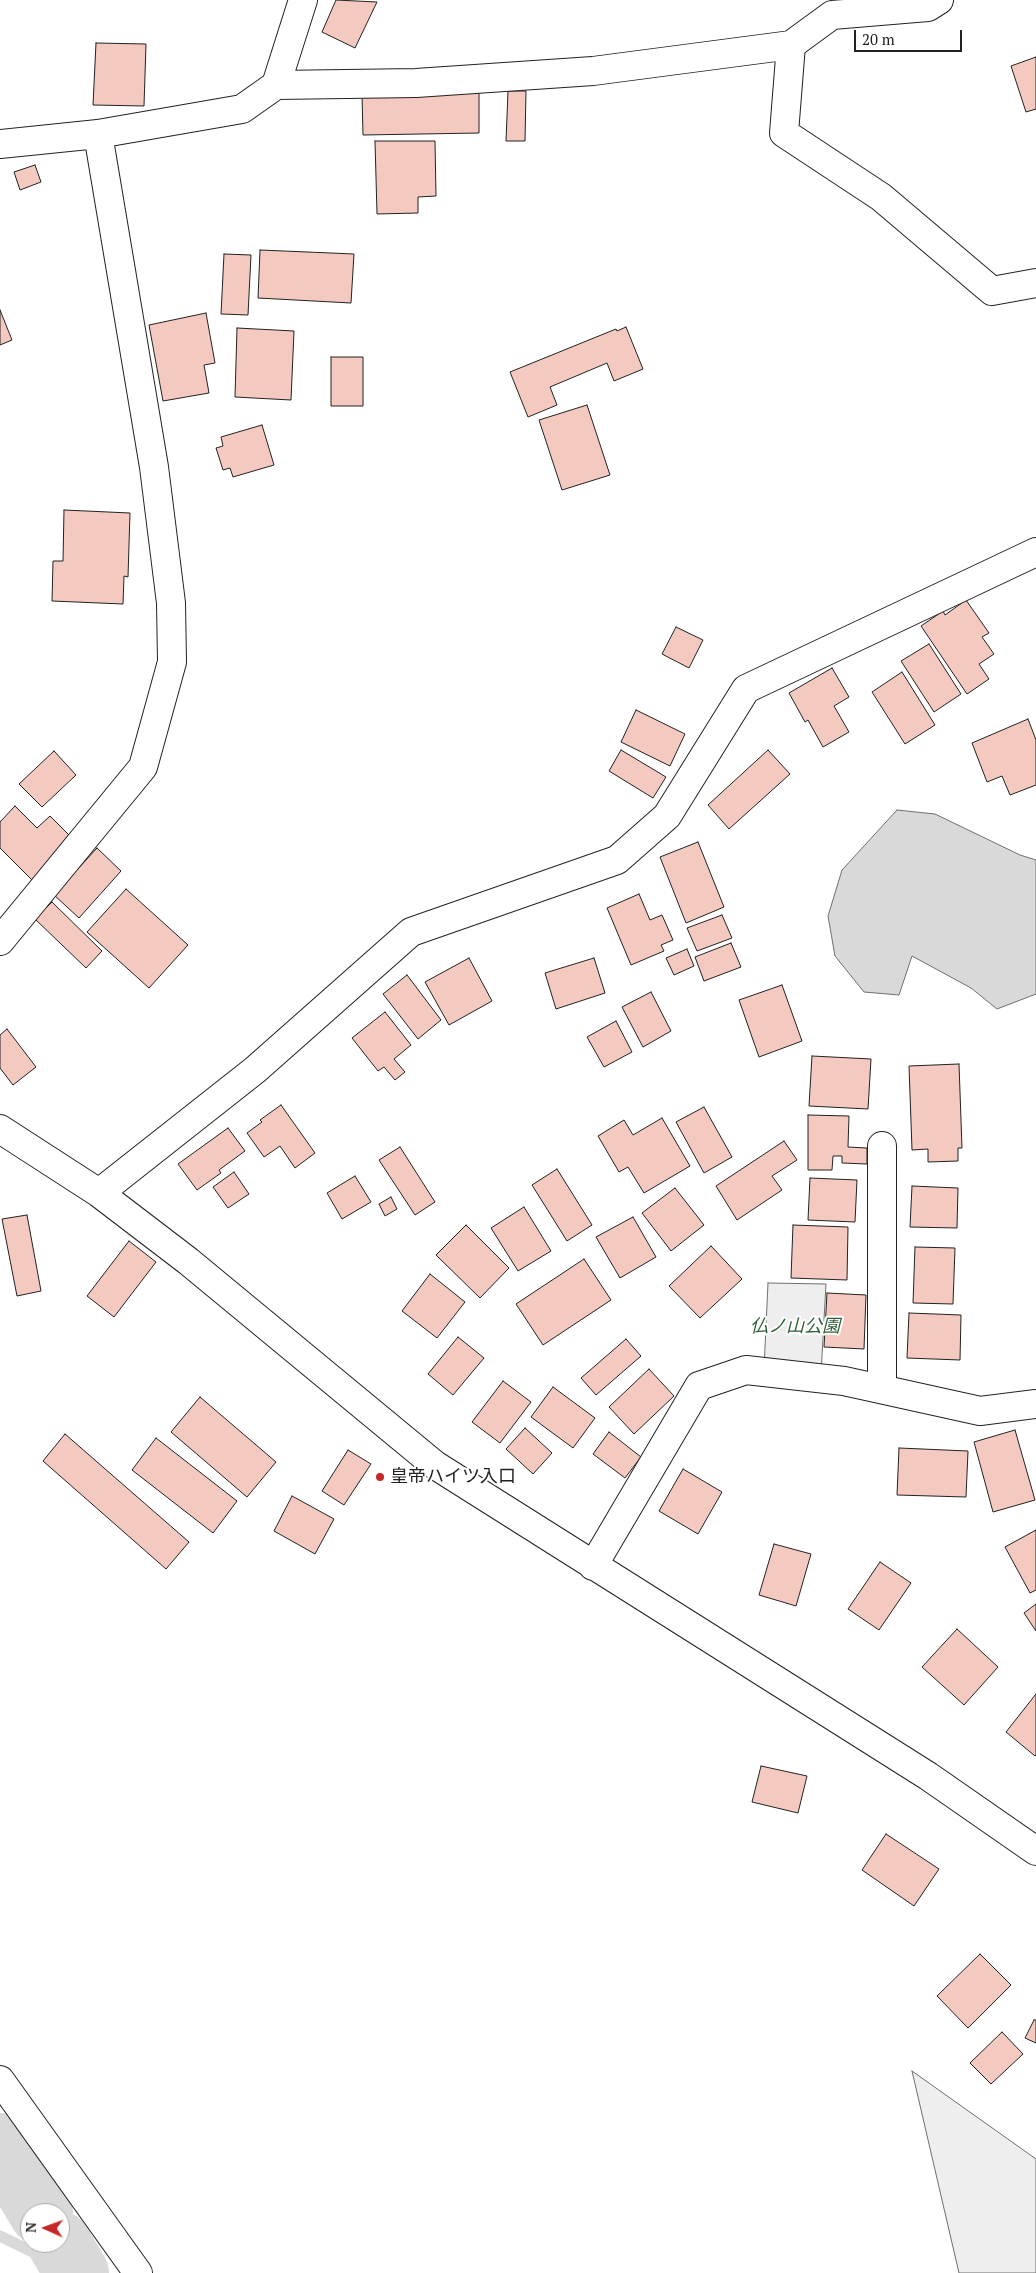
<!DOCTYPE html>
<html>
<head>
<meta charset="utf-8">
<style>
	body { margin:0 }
	#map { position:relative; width:1036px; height:2273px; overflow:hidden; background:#fff; font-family:"PT Serif",serif }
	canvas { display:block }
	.north { position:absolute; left:20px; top:2203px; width:50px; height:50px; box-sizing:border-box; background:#fff; border:1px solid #a7a7a7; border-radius:50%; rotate:272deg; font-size:14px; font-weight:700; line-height:20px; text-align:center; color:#222 }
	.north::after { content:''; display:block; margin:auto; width:18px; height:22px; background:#c62828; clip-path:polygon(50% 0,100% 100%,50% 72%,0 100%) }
	.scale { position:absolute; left:854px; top:30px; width:108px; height:22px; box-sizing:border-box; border:2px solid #222; border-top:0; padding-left:6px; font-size:15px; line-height:18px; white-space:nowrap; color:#222; -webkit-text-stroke:4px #fff; paint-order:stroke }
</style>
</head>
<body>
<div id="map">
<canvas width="1036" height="2273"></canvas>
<div class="north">N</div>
<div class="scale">20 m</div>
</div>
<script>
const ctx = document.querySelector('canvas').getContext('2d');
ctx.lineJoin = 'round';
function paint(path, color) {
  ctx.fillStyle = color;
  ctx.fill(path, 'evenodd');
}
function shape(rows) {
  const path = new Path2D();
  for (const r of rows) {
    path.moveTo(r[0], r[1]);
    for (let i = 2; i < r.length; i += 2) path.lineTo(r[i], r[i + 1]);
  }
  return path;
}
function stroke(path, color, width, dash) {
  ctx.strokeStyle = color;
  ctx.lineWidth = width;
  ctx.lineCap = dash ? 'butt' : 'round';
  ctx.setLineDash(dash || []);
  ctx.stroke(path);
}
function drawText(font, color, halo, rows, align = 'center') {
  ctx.font = font + ' "PT Serif","Noto Sans JP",serif';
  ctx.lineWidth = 4;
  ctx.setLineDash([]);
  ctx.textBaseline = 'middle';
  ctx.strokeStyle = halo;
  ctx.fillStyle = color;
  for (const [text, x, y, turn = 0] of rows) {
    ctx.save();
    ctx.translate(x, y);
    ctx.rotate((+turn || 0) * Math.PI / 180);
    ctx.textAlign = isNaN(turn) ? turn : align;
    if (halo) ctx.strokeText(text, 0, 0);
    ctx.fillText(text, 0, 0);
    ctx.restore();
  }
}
const green = shape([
	[768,1283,826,1284,821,1374,764,1369,768,1283],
	[912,2071,1036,2159,1036,2273,959,2273,912,2071]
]);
paint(green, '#eee');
stroke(green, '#6f6f6f', 1);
const water = shape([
	[897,810,935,814,1020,855,1036,860,1036,994,997,1009,971,988,912,956,899,995,864,992,835,956,828,916,842,870,897,810]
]);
paint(water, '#d9d9d9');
stroke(water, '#6f6f6f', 1);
stroke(shape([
	[0,2236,75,2273]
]), '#d9d9d9', 11);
stroke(shape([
	[0,2145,41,2213],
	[59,2243,77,2273]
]), '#d9d9d9', 64);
const building = shape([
	[336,0,377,2,355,48,322,32,336,0],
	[96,43,146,44,144,106,93,105,96,43],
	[1036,57,1036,109,1026,112,1011,66,1036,57],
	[479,91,479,133,363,135,362,94,479,91],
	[508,91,526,91,525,141,506,141,508,91],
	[375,141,435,141,436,196,418,197,418,213,377,214,375,141],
	[35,165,41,182,20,190,14,172,35,165],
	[260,250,354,254,351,303,258,298,260,250],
	[224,254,251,255,248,315,221,314,224,254],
	[0,310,12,340,0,345,0,310],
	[206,313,215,363,204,365,209,393,163,401,149,325,206,313],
	[626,327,643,369,614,381,607,363,550,387,557,405,528,417,510,372,616,329,617,331,626,327],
	[237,328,294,331,291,400,235,397,237,328],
	[331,357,363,357,363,406,331,406,331,357],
	[587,405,610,475,562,490,539,420,587,405],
	[262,425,274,465,233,477,230,468,223,470,216,448,223,446,221,437,262,425],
	[64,510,130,513,128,577,124,576,123,604,52,601,53,561,63,561,64,510],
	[966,600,989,633,982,637,994,654,979,664,989,679,967,694,921,626,943,611,945,615,966,600],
	[676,627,703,640,689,668,662,654,676,627],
	[929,644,961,694,934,712,901,661,929,644],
	[832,668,849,697,834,706,849,732,823,747,808,720,805,722,789,693,832,668],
	[902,672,935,725,905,744,872,692,902,672],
	[636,710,685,734,670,766,621,742,636,710],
	[1028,719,1036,740,1036,785,1010,795,1002,776,987,782,972,743,1028,719],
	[621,750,666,777,653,798,609,771,621,750],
	[768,750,790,774,729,829,708,805,768,750],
	[54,751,76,775,42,807,19,784,54,751],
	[15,806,37,828,50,816,73,839,33,881,0,848,0,822,15,806],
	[698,842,724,907,686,923,660,857,698,842],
	[97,848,121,871,79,918,54,895,97,848],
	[126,889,188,945,149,988,87,932,126,889],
	[639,894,650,920,662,915,673,940,661,945,664,951,631,965,607,908,639,894],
	[52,902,102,951,86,968,35,919,52,902],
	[722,915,732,938,697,951,687,928,722,915],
	[731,943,741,967,704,981,695,957,731,943],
	[687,949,694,966,674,975,666,958,687,949],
	[469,958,492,1001,449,1025,425,982,469,958],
	[594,958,605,993,556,1009,545,973,594,958],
	[407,975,441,1020,418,1039,383,994,407,975],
	[782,985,802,1041,759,1057,739,1000,782,985],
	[651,992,671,1031,643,1047,622,1007,651,992],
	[385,1012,411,1045,394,1059,405,1072,395,1080,384,1067,378,1071,352,1038,385,1012],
	[616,1021,632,1052,604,1067,587,1037,616,1021],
	[7,1029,36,1067,13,1085,0,1068,0,1035,7,1029],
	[812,1056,871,1059,868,1109,809,1106,812,1056],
	[959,1064,962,1148,958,1148,958,1161,928,1162,928,1149,912,1150,909,1066,959,1064],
	[281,1105,315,1153,295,1168,280,1146,264,1157,247,1133,262,1122,260,1120,281,1105],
	[704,1107,732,1157,704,1173,676,1122,704,1107],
	[808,1115,849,1116,848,1147,867,1148,867,1164,842,1163,842,1156,833,1156,832,1170,808,1170,808,1115],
	[662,1118,690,1166,644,1193,628,1167,619,1172,598,1136,624,1120,633,1135,662,1118],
	[228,1128,245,1151,219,1170,221,1173,197,1190,178,1164,228,1128],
	[784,1141,797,1160,772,1176,782,1190,737,1220,716,1186,784,1141],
	[400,1147,435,1202,415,1215,379,1160,400,1147],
	[557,1169,592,1225,567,1241,532,1185,557,1169],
	[234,1172,249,1194,228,1208,213,1187,234,1172],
	[355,1176,371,1202,342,1219,327,1193,355,1176],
	[810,1178,857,1180,855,1222,808,1220,810,1178],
	[912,1186,958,1188,957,1228,910,1227,912,1186],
	[675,1188,704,1225,671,1251,642,1213,675,1188],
	[391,1197,397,1209,385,1216,379,1204,391,1197],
	[524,1207,551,1251,518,1271,491,1228,524,1207],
	[27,1215,41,1291,17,1296,2,1219,27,1215],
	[633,1217,656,1257,620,1278,596,1237,633,1217],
	[466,1225,509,1268,480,1298,436,1255,466,1225],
	[793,1225,848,1227,847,1280,791,1278,793,1225],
	[129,1241,156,1262,114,1317,87,1296,129,1241],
	[711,1246,742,1279,700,1318,669,1286,711,1246],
	[915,1247,955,1248,953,1304,913,1303,915,1247],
	[584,1259,611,1300,543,1345,516,1304,584,1259],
	[430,1274,465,1302,437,1338,402,1311,430,1274],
	[827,1293,866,1295,864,1349,824,1347,827,1293],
	[909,1313,961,1315,960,1360,907,1358,909,1313],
	[458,1337,484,1358,453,1395,428,1374,458,1337],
	[626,1339,641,1356,596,1395,581,1378,626,1339],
	[649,1369,674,1396,634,1434,609,1407,649,1369],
	[503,1381,531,1402,500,1443,472,1422,503,1381],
	[553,1387,595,1418,573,1448,531,1417,553,1387],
	[200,1397,276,1462,247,1497,171,1432,200,1397],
	[525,1428,552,1453,533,1474,506,1449,525,1428],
	[1015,1430,1035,1500,993,1512,974,1442,1015,1430],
	[609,1432,641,1457,625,1478,593,1454,609,1432],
	[65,1434,189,1542,166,1569,43,1461,65,1434],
	[156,1438,237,1501,213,1533,132,1470,156,1438],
	[899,1448,968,1451,966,1497,897,1495,899,1448],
	[348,1450,371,1464,344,1505,322,1491,348,1450],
	[683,1469,722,1492,698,1534,659,1511,683,1469],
	[292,1496,334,1519,315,1554,274,1531,292,1496],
	[1036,1530,1036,1590,1030,1593,1005,1547,1036,1530],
	[774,1544,811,1554,796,1606,759,1595,774,1544],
	[880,1562,911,1583,879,1630,848,1609,880,1562],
	[1036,1604,1036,1631,1024,1613,1036,1604],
	[957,1629,998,1667,964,1705,922,1667,957,1629],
	[1036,1694,1036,1755,1035,1756,1006,1732,1036,1694],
	[761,1766,807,1776,798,1813,752,1802,761,1766],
	[886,1834,939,1869,914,1906,862,1870,886,1834],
	[980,1954,1011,1985,968,2028,937,1996,980,1954],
	[1034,2020,1036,2020,1036,2043,1025,2038,1034,2020],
	[1002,2032,1023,2054,991,2084,970,2063,1002,2032]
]);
paint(building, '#f3c9c0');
stroke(building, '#222', 1);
const minor = shape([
	[791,45,784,133,881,197,992,291,1036,283],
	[276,85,303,0],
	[0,144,98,134,242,109,276,85,416,83,593,71,791,45,832,15,928,7,939,0],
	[0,941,143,767,172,662,171,603,154,467,98,134],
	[0,1129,99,1193,188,1261,435,1465,928,1776,1036,1851],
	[99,1193,255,1070,411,932,617,860,667,816,746,689,1036,552],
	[882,1389,882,1146],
	[593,1566,699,1386,746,1370,844,1381,980,1411,1036,1404],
	[0,2080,138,2273]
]);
stroke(minor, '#222', 30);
stroke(minor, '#fff', 28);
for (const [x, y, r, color] of [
	[380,1477,5,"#c62828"]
]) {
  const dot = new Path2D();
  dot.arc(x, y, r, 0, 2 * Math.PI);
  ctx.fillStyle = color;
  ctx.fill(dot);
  stroke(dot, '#fff', 2);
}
drawText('italic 18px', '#2f5e38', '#fff', [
	["仏ノ山公園",795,1327]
]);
drawText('18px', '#222', '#fff', [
	["皇帝ハイツ入口",390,1477]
], 'left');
</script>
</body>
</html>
